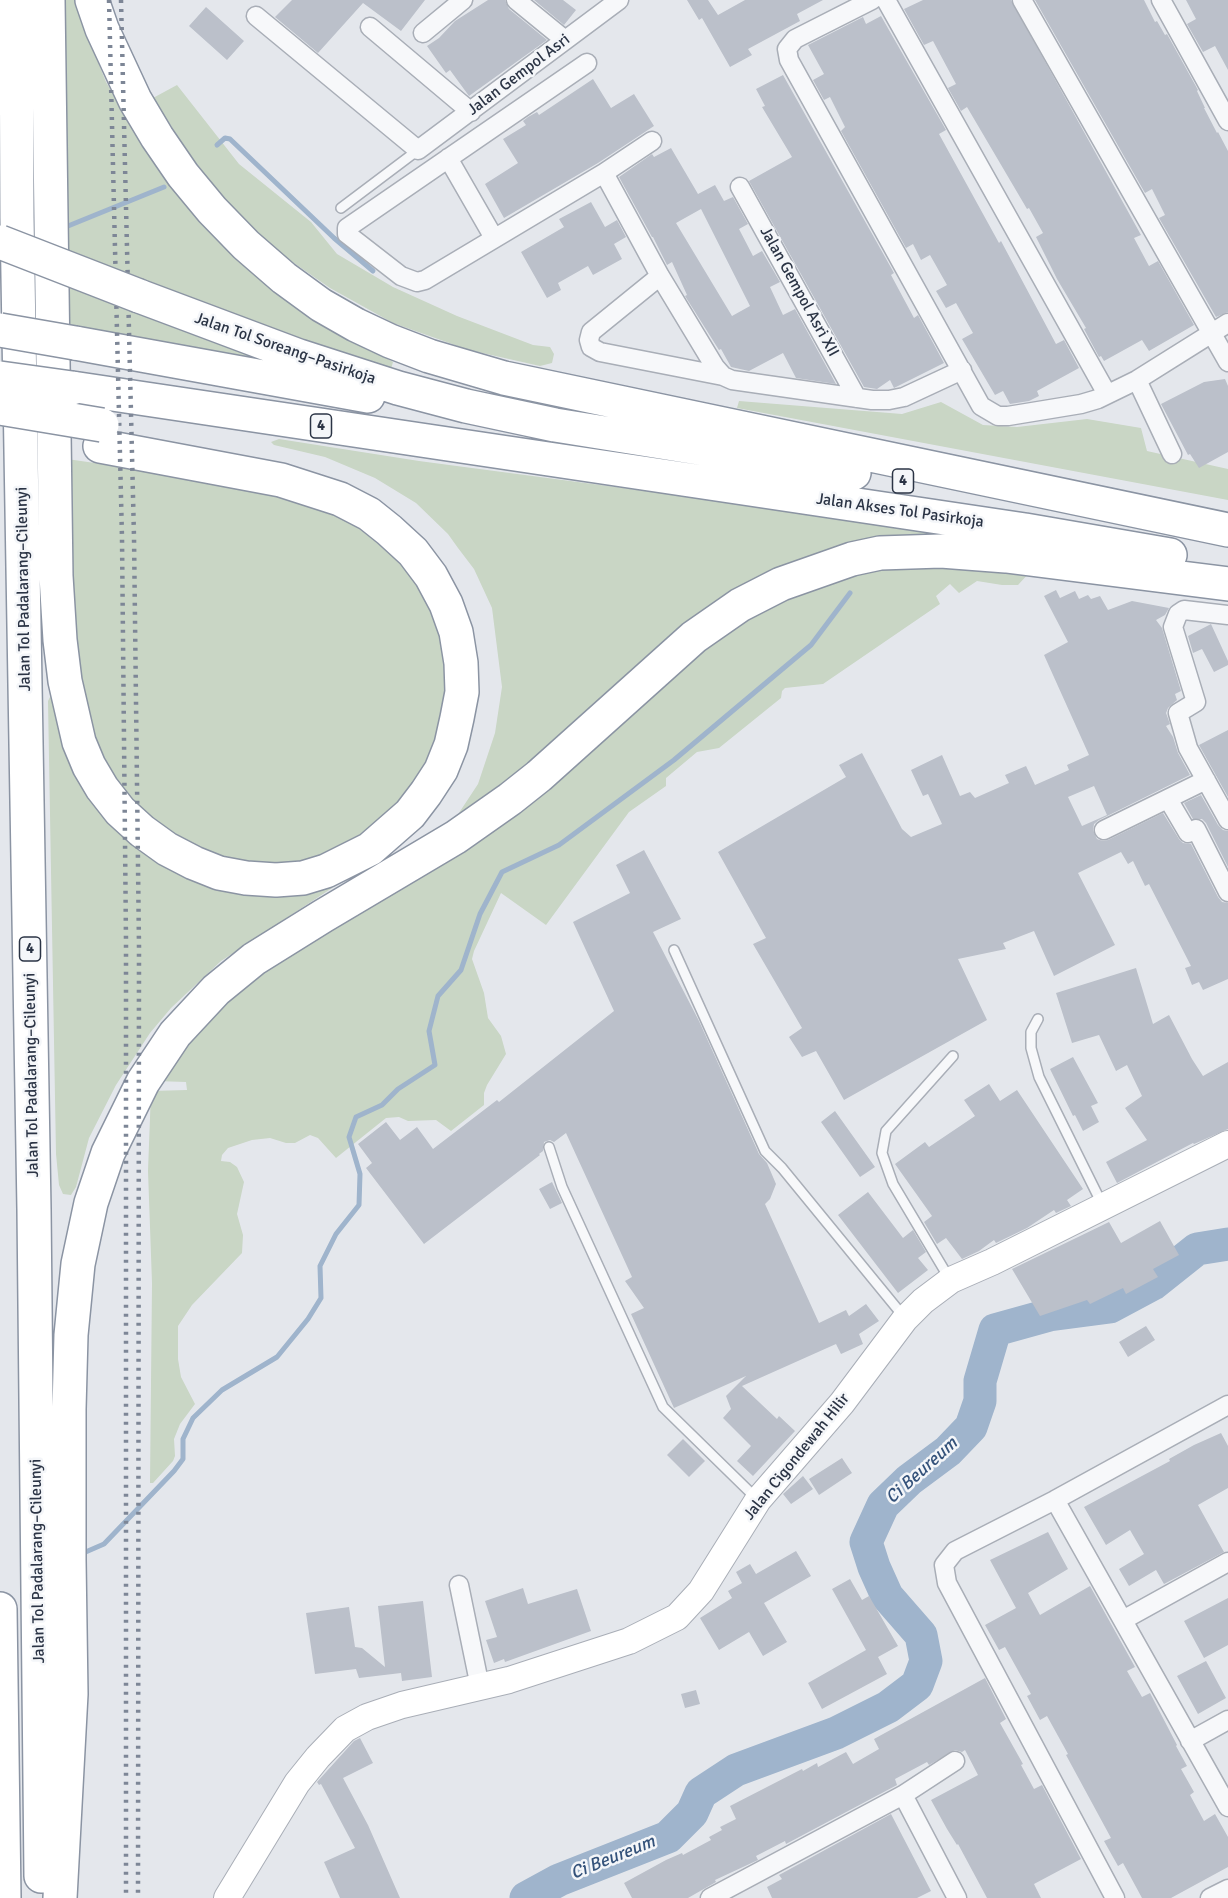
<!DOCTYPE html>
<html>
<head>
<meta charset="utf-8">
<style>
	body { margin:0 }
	canvas { display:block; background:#e4e7ec }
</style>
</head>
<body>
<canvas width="1228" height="1898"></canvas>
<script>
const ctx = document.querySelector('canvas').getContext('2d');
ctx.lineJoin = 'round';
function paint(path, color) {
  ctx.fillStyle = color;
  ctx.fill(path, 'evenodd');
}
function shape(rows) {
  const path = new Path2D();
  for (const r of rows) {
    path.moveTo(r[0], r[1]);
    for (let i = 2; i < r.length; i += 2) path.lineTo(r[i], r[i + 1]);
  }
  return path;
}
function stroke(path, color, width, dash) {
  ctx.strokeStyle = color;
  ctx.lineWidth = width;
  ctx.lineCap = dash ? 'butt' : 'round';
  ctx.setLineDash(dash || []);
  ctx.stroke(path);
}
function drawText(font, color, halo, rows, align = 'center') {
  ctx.font = font + ' Signika,sans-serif';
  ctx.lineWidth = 5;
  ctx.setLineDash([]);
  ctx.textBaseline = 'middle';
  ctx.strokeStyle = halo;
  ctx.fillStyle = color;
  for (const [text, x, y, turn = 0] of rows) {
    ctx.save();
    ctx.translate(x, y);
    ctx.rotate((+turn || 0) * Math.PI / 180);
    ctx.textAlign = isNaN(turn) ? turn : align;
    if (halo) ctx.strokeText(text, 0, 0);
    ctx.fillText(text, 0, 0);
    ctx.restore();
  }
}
paint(shape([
	[59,0,75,0,83,25,106,82,138,136,320,319,393,362,390,373,64,257],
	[177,85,239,164,311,222,337,254,393,287,457,316,533,345,550,347,554,354,552,363,540,366,469,350,393,323,330,288,291,261,256,232,225,199,192,158,153,98],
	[63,283,320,373,64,325],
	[739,401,902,414,941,402,983,425,1017,427,1087,419,1141,428,1147,451,1228,469,1228,500,737,408],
	[279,439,419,461,895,524,990,539,851,547,535,763,453,822,478,784,495,733,502,687,492,608,474,569,458,548,448,534,416,503,375,478,325,457,274,445,271,442],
	[67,459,234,483,284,493,363,526,416,577,433,609,443,644,446,676,445,708,438,737,424,767,410,789,390,812,370,830,326,855,302,862,274,864,244,862,217,855,168,832,121,793,95,745,87,715,75,637],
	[922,563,1030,572,1018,585,1002,585,977,581,959,593,950,584,936,596,940,604,823,684,785,688,782,691,781,698,719,748,697,752,666,778,666,786,629,812,546,925,501,893,474,951,472,959,484,993,488,1018,501,1036,506,1054,487,1085,484,1093,484,1105,451,1131,436,1120,408,1121,399,1117,386,1118,336,1158,318,1138,310,1135,295,1143,286,1143,270,1138,252,1140,228,1148,222,1155,221,1161,230,1162,237,1167,244,1182,237,1214,243,1235,242,1253,192,1305,178,1326,178,1359,181,1377,195,1404,180,1424,174,1439,175,1456,173,1461,153,1483,150,1483,152,1283,148,1171,151,1091,187,1090,186,1082,155,1081,190,1036,245,984,302,945,387,896,522,811,617,724,729,627,798,589,851,573],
	[50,697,53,698,59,732,76,776,185,871,361,869,221,961,171,1008,150,1033,116,1085,89,1138,76,1187,71,1195,63,1194,59,1185,56,1154,48,701]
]), '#c9d6c5');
stroke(shape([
	[217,145,225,138,230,139,334,238,373,271],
	[68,226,164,187],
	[81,1554,104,1544,174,1471,183,1459,183,1439,193,1418,222,1390,277,1357,308,1319,321,1298,320,1266,336,1234,359,1205,360,1174,349,1137,356,1117,382,1105,398,1089,435,1065,429,1031,438,996,461,970,480,914,502,872,559,845,674,760,811,645,850,593]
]), '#9fb4cc', 5);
stroke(shape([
	[526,1898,559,1880,668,1837,692,1813,701,1793,736,1770,836,1733,888,1707,917,1685,926,1661,921,1635,887,1596,874,1567,866,1542,883,1505,909,1480,948,1451,971,1427,980,1401,980,1381,995,1330,1049,1315,1110,1307,1153,1284,1197,1249,1228,1244]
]), '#9fb4cc', 33);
paint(shape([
	[292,0,425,0,401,31,363,3,318,53,275,17],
	[488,0,505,0,509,9,547,40,469,96,450,70,446,73,427,46,439,38,455,21],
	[534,0,563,0,576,10,564,25],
	[687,0,708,0,718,15,745,0,823,0,797,14,800,21,748,49,752,55,730,67,702,18,699,20],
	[923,0,1011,0,1141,235,1134,238,1149,266,1158,261,1194,325,1149,351,1142,340,1104,361,1101,356,1099,357,1084,329,1086,328,1057,279,1036,237,1043,233,1029,208,1027,209,967,107,961,111,948,88,956,84,933,41,924,45,904,9],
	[1035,0,1144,0,1155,22,1157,21,1165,35,1167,34,1198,90,1197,91,1205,108,1204,108,1217,133,1218,132,1228,151,1228,312,1216,317,1159,218,1165,215,1152,189,1145,193],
	[1186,0,1228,0,1228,70,1215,46,1203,52,1187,24,1196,19],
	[206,7,244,41,227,60,189,26],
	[881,16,946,130,939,134,999,243,1001,241,1056,344,1064,340,1079,368,1037,391,1039,396,1029,401,1010,404,1003,391,995,395,962,339,973,333,956,303,946,308,936,291,947,285,930,255,921,260,913,244,906,248,841,131,845,127,830,97,824,100,813,80,824,74,808,45,863,17,866,24],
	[783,75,894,273,891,275,914,318,918,315,944,363,894,388,890,380,877,389,864,387,749,181,792,157,762,107,765,106,756,89],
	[593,79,611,108,634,94,654,126,598,163,504,218,485,184,518,163,503,139,526,125,523,121,528,117,537,112,539,115],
	[671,148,698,194,715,185,724,201,733,197,748,224,739,229,753,256,762,251,780,282,770,287,783,315,795,309,836,384,796,378,783,353,749,371,731,367,721,349,719,350,685,296,687,295,672,262,667,265,653,237,652,237,619,177,652,154,654,157],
	[701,209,750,306,732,316,676,223],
	[591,202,605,227,617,220,626,237,614,244,622,259,593,275,588,266,558,283,561,290,547,298,521,252,564,227,559,219],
	[1225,379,1228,386,1228,452,1199,468,1190,454,1188,455,1161,404,1204,382],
	[1056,590,1060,598,1075,591,1079,599,1088,595,1091,599,1100,596,1108,610,1132,601,1169,608,1165,615,1156,620,1162,628,1181,691,1175,694,1177,700,1168,708,1166,713,1170,724,1166,726,1173,737,1178,753,1190,775,1099,820,1094,824,1093,830,1097,839,1103,841,1108,840,1163,813,1179,839,1183,843,1191,844,1218,897,1222,902,1228,903,1228,979,1203,990,1199,982,1192,985,1185,968,1191,966,1149,884,1145,886,1133,861,1128,864,1121,852,1078,873,1115,945,1054,976,1034,931,1003,943,1006,949,958,959,987,1020,844,1100,816,1051,802,1057,789,1037,802,1028,753,944,766,938,718,852,846,777,839,765,862,753,902,829,911,837,942,824,928,794,923,796,911,770,942,755,960,796,970,792,975,798,1009,783,1005,775,1026,766,1035,785,1069,770,1067,765,1089,755,1044,655,1068,642,1044,596],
	[1094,786,1107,815,1082,826,1068,797],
	[1211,624,1228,661,1228,665,1214,672,1202,649,1193,653,1188,636],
	[1228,730,1228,797,1199,745],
	[1201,795,1218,825,1223,830,1228,831,1228,867,1206,823,1202,819,1193,819,1184,803],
	[644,850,681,919,653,932,699,1021,759,1154,767,1163,776,1184,770,1199,765,1204,819,1323,846,1310,849,1316,866,1304,879,1321,859,1334,863,1344,841,1354,836,1344,742,1386,777,1419,779,1416,795,1431,753,1476,737,1461,751,1446,723,1418,731,1409,726,1396,746,1376,674,1408,631,1314,644,1308,625,1281,632,1277,566,1133,554,1142,550,1140,544,1142,543,1151,539,1154,540,1155,424,1244,366,1168,372,1163,358,1144,386,1122,400,1140,417,1127,433,1149,497,1100,499,1102,614,1011,573,922,630,893,616,865],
	[1136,968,1153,1024,1169,1015,1192,1059,1203,1076,1228,1062,1228,1129,1194,1144,1193,1143,1117,1183,1106,1162,1147,1140,1125,1108,1142,1096,1127,1065,1116,1071,1099,1035,1072,1043,1056,993],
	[1073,1057,1098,1103,1091,1106,1099,1122,1083,1131,1075,1115,1073,1116,1050,1069],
	[989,1084,1000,1101,1017,1090,1083,1189,1067,1200,1071,1206,1056,1213,1054,1210,1027,1228,996,1243,994,1240,979,1251,962,1259,946,1238,937,1244,924,1222,932,1216,895,1164,925,1142,929,1147,975,1116,964,1100],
	[835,1111,875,1167,860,1177,821,1122],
	[552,1182,562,1203,550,1209,539,1189],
	[868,1192,903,1238,913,1230,926,1252,918,1258,928,1270,898,1293,838,1215],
	[1160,1221,1179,1255,1153,1269,1158,1277,1126,1294,1123,1288,1090,1304,1087,1300,1040,1316,1012,1269,1109,1222,1121,1243],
	[1146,1326,1155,1340,1128,1357,1119,1342],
	[1221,1433,1228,1446,1228,1488,1198,1505,1224,1552,1164,1584,1156,1570,1129,1586,1119,1569,1144,1554,1130,1530,1106,1545,1084,1507,1170,1461,1169,1459,1194,1445],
	[683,1439,705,1461,689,1477,667,1455],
	[842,1458,852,1473,819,1495,809,1479],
	[803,1476,813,1489,791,1504,783,1494],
	[1048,1532,1068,1569,1028,1593,1040,1615,1090,1586,1135,1667,1127,1671,1142,1697,1150,1693,1177,1745,1176,1746,1187,1766,1181,1769,1194,1792,1190,1795,1204,1821,1215,1814,1228,1837,1228,1867,1171,1898,1142,1898,1123,1863,1118,1866,1104,1841,1111,1838,1066,1755,1068,1754,1047,1716,1040,1720,1027,1696,1031,1694,1005,1647,999,1650,985,1625,1016,1608,990,1560],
	[796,1551,811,1576,764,1603,787,1642,763,1656,749,1632,719,1650,700,1618,732,1598,728,1591,742,1583,736,1572,750,1564,756,1574],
	[850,1579,862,1600,869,1596,898,1646,878,1657,887,1674,822,1709,808,1683,866,1650,832,1589],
	[523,1588,528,1604,577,1589,591,1631,505,1662,504,1659,494,1663,486,1640,497,1637,485,1601],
	[1228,1598,1228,1645,1204,1658,1184,1621],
	[423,1601,432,1677,402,1681,401,1673,359,1678,356,1669,315,1674,306,1613,349,1607,355,1647,362,1648,385,1667,378,1606],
	[1206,1661,1226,1698,1198,1714,1177,1676],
	[985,1678,1006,1719,1000,1723,1023,1764,1021,1765,1034,1789,1042,1785,1081,1859,1034,1884,1041,1898,987,1898,958,1844,957,1845,947,1829,931,1800,978,1775,965,1750,962,1752,955,1750,929,1765,927,1762,895,1779,897,1785,786,1844,785,1841,756,1856,758,1860,715,1880,716,1882,688,1898,632,1898,624,1883,666,1860,682,1853,683,1855,711,1840,709,1837,722,1830,720,1827,736,1819,730,1806,802,1769,803,1771,817,1763,818,1767,846,1752,853,1764,879,1749,874,1739],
	[696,1690,700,1704,685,1708,681,1694],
	[360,1738,373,1763,343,1778,368,1825,400,1898,340,1898,324,1862,355,1848,321,1784,319,1785,317,1782,354,1741],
	[891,1814,931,1891,917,1898,772,1898,767,1887,782,1879,779,1875]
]), '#bbc0ca');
const lane = shape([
	[341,208,418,150],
	[674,950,765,1151,782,1168,904,1317],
	[1038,1019,1031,1032,1031,1048,1039,1077,1102,1204],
	[549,1147,562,1187,663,1407,756,1498],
	[949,1278,893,1184,882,1153,886,1131,953,1056]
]);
const street = shape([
	[516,0,565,40],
	[872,0,795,39,787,49,789,60,981,406,998,416,1008,416,1081,404,1098,399,1137,380,1228,323],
	[886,0,1107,394],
	[1022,0,1228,362],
	[1161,0,1228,121],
	[256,16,418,150,619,0],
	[370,27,471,112],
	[423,33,463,0],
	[587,63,347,228,347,234,401,276,417,282,425,280,604,173,652,141],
	[448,158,494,238],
	[604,173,660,276,715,367,723,376,732,380,872,400,889,400,904,397,962,370],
	[740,187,857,398],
	[660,276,591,332,589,340,591,347,600,352,723,376],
	[1137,380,1172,454],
	[1228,615,1184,610,1178,614,1173,627,1196,702,1178,713,1188,748,1228,820],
	[1168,799,1188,833,1196,829,1228,892],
	[1104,830,1206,780],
	[1055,1500,1228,1807],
	[459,1585,480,1687],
	[1123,1620,1228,1562],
	[1190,1741,1228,1720],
	[903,1795,957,1898],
	[710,1898,903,1795,955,1761],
	[1115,1898,947,1583,944,1565,955,1551,1055,1500,1228,1405],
	[1210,1898,1228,1889]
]);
const secondary = shape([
	[227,1898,297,1783,318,1757,345,1729,367,1717,402,1705,509,1680,629,1641,677,1617,701,1591,758,1500,842,1403,905,1319,923,1301,951,1280,992,1262,1228,1144]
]);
const highway = shape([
	[16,0,17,218,34,1209,41,1876],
	[48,0,56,576,60,640,65,681,79,742,89,766,102,788,120,811,142,831,167,849,194,863,219,873,246,878,276,880,303,878,326,871,370,849,410,814,426,793,441,770,451,745,457,718,462,692,461,663,456,632,446,604,431,576,413,552,389,530,369,514,340,499,281,480,100,446],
	[92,0,102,29,135,100,157,137,183,175,212,210,246,245,284,278,321,305,356,325,390,341,429,356,504,378,1228,530],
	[139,296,299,356,398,388,466,406,555,425,854,473],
	[75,343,368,396],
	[72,388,1025,530,1170,555],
	[0,1609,4,1898],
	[60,1898,71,1694,69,1560,69,1409,71,1335,78,1264,91,1203,108,1153,143,1082,175,1034,216,990,254,959,323,916,456,837,510,799,539,776,694,637,740,605,781,584,852,559,880,553,941,551,1006,556,1228,584]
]);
stroke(lane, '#a9aeb7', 12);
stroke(street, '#a9aeb7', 21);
stroke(secondary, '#a9aeb7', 28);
stroke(highway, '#8b94a3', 36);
stroke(lane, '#f7f8fa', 9);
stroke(street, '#f7f8fa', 18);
stroke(secondary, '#fff', 26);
stroke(highway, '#fff', 33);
stroke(shape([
	[109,0,122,538,126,941,126,1898],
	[121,0,134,537,139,947,138,1898]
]), '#7d8696', 4.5, [3, 6]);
const highwayBridge = shape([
	[0,242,139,296],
	[0,330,75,343],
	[0,378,72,388],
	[0,408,102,425]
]);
stroke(highwayBridge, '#8b94a3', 36, []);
stroke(highwayBridge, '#fff', 33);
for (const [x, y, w] of [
	[321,426,21],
	[903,481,21],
	[30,949,21]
]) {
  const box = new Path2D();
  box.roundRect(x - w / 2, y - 12, w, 24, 4.5);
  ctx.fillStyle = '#f4f6f9';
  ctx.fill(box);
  stroke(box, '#2b3445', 1.5);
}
drawText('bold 15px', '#2b3445', null, [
	["4",321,426],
	["4",903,481],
	["4",30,949]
]);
drawText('16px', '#2b3445', '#f4f6f9', [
	["Jalan Gempol Asri",519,75,-37],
	["Jalan Gempol Asri XII",799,292,61],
	["Jalan Tol Soreang–Pasirkoja",285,349,19],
	["Jalan Akses Tol Pasirkoja",900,511,8],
	["Jalan Tol Padalarang–Cileunyi",24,589,-91],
	["Jalan Tol Padalarang–Cileunyi",32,1075,-91],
	["Jalan Cigondewah Hilir",797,1457,-51],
	["Jalan Tol Padalarang–Cileunyi",38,1561,-91]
]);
drawText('italic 18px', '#34527a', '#f4f6f9', [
	["Ci Beureum",922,1471,-42],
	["Ci Beureum",613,1858,-22]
]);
</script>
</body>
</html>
